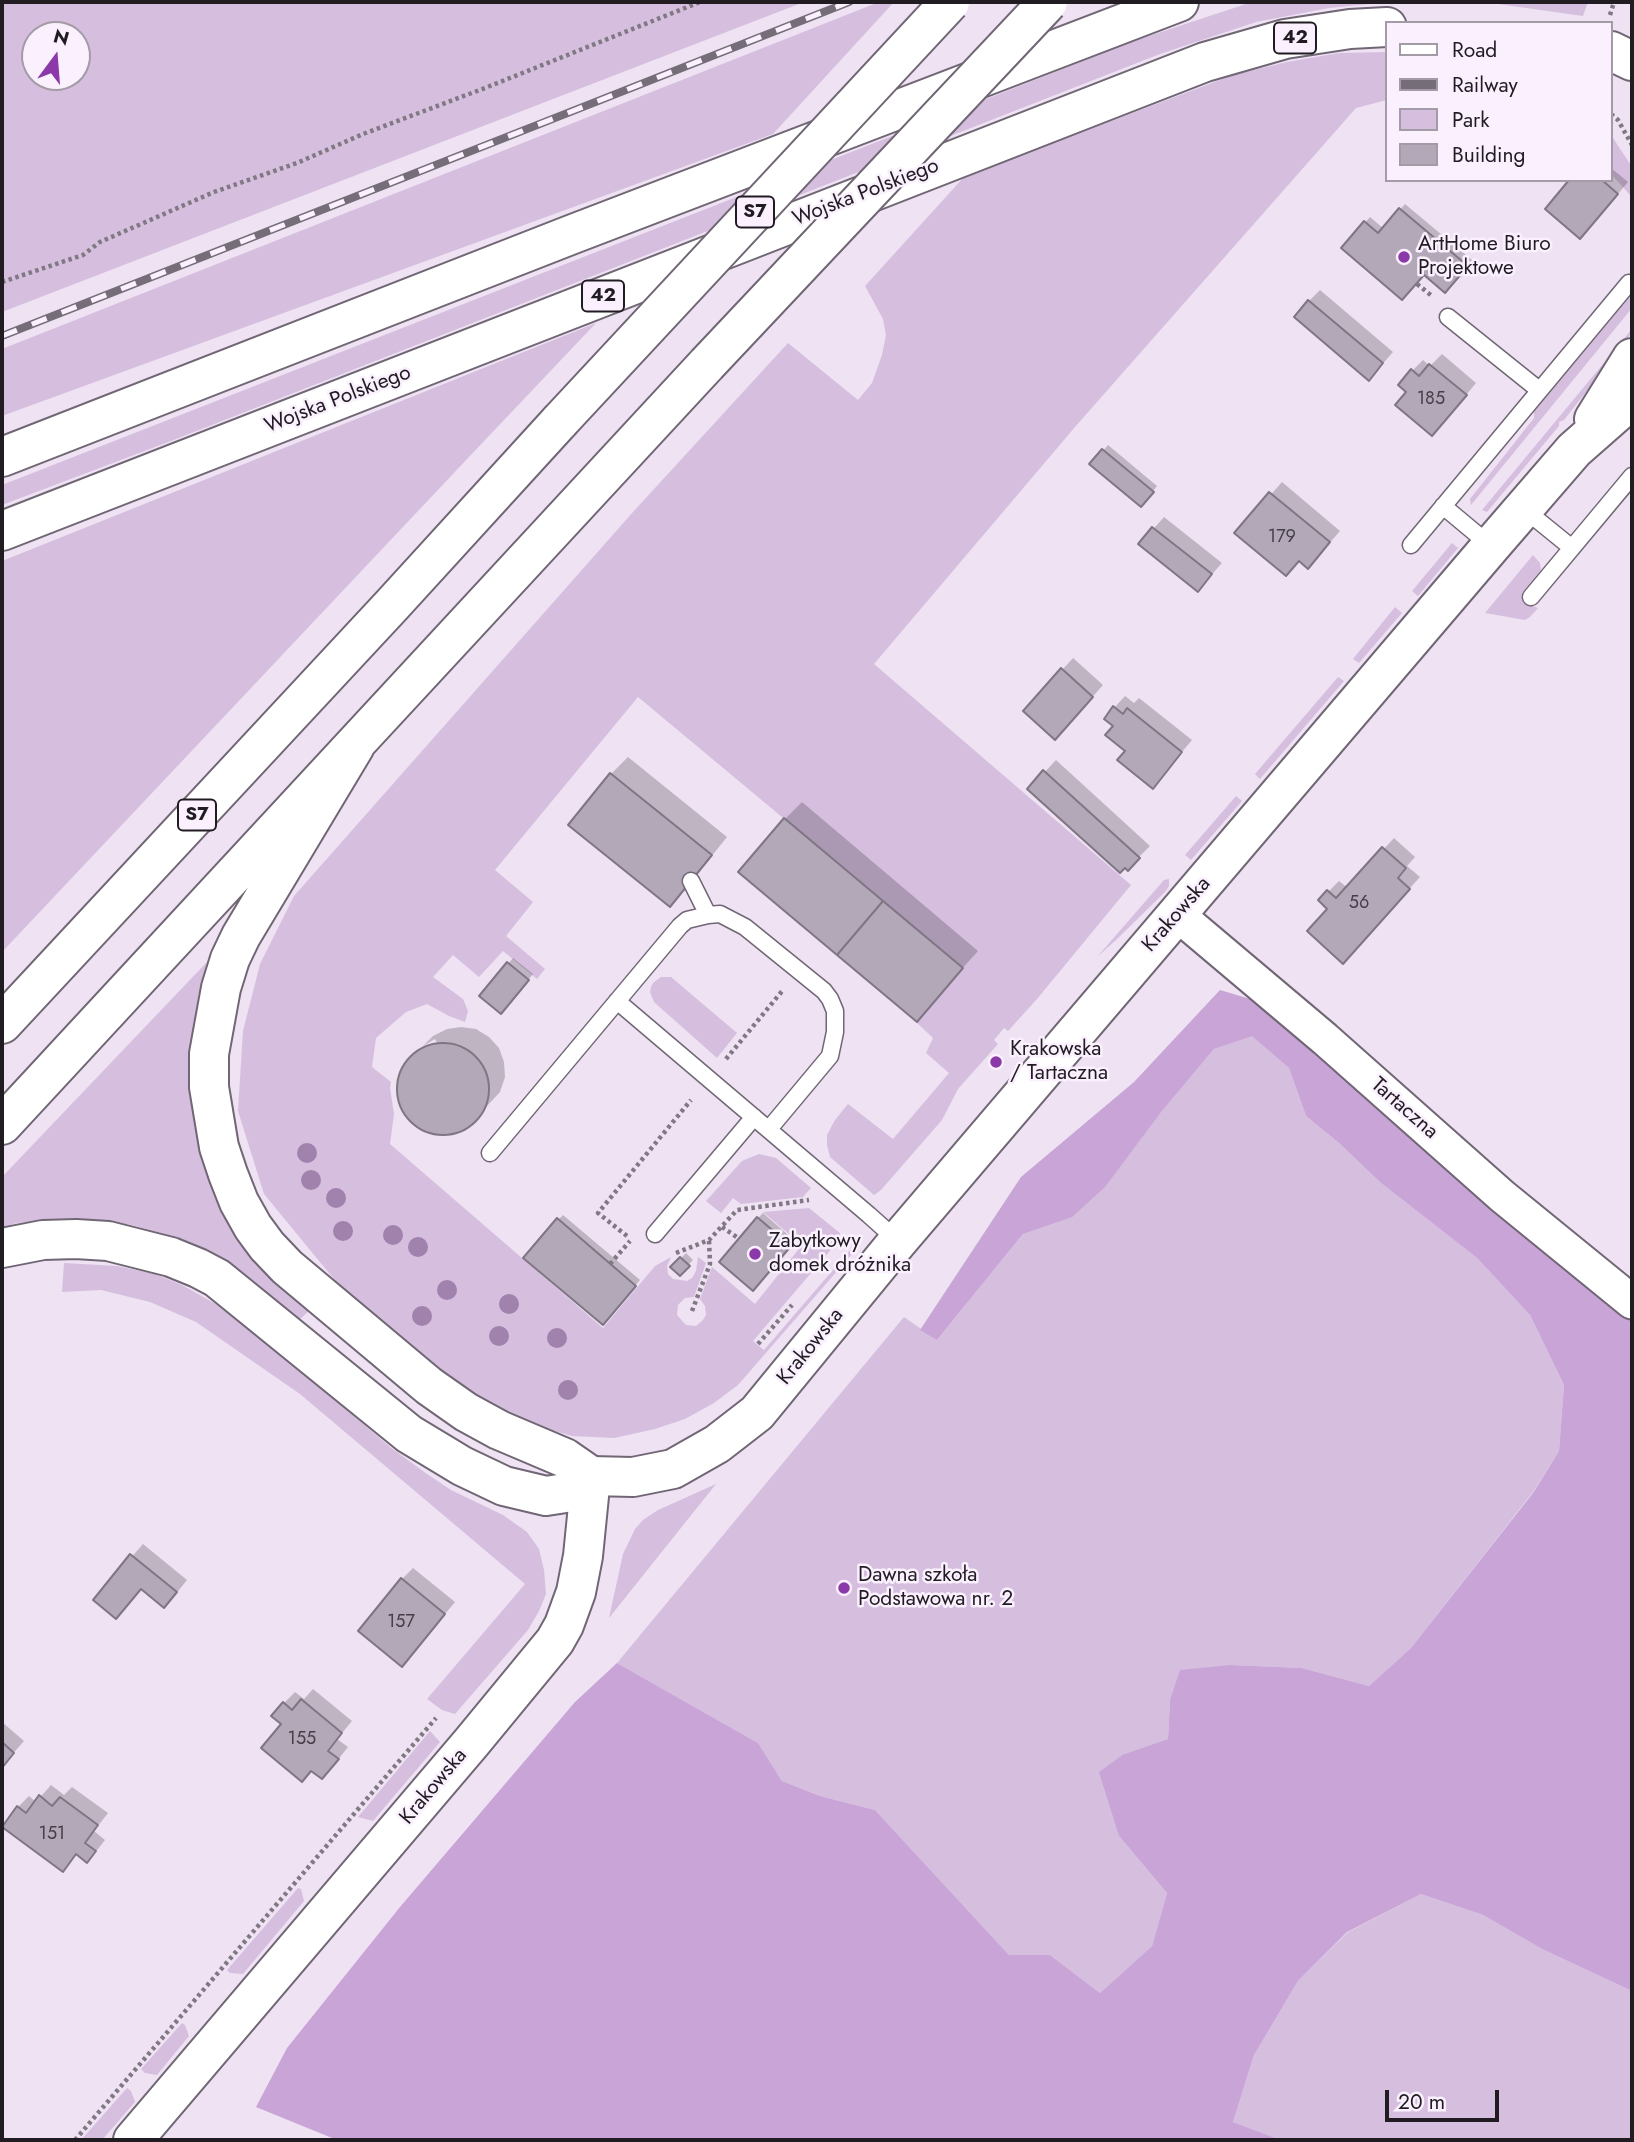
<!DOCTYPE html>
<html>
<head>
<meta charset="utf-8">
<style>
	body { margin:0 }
	#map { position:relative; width:1634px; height:2142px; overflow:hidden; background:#eee2f3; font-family:Jost,sans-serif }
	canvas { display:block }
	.frame { position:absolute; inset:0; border:4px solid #201c22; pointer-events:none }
	.legend { position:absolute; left:1385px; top:21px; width:228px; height:161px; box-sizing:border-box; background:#faf0fe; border:2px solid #a39ba6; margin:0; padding:9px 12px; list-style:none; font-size:21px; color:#201c22 }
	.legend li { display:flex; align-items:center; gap:14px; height:35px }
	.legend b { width:35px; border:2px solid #a39ba6 }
	.north { position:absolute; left:21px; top:21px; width:70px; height:70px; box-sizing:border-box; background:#faf0fe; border:2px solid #a39ba6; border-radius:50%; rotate:16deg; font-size:19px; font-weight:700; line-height:28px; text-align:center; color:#201c22 }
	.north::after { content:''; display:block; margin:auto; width:24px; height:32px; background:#8b39a8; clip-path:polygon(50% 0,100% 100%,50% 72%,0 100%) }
	.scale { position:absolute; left:1385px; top:2090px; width:114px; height:32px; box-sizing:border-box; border:4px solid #201c22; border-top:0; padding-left:9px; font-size:21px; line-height:24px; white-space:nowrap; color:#201c22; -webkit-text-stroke:5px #faf0fe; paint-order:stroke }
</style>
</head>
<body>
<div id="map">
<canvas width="1634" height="2142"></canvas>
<div class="frame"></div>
<ul class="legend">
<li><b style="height:9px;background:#fff"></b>Road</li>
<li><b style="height:9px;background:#756e78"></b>Railway</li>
<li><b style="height:19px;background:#d6bedf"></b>Park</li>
<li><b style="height:19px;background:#b3a8b8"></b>Building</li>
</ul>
<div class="north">N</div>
<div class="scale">20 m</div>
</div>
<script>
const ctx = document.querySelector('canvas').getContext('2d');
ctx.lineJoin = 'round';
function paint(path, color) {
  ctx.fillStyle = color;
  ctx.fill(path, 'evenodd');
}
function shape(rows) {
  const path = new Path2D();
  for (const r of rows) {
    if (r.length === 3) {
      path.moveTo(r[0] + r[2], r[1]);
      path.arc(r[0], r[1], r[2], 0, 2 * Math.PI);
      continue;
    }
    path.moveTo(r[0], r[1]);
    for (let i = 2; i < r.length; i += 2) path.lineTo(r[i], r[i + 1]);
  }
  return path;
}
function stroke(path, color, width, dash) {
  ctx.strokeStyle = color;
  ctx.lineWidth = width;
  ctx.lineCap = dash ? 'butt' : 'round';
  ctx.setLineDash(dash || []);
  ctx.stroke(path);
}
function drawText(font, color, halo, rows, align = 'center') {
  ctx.font = font + ' Jost,sans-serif';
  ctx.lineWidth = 5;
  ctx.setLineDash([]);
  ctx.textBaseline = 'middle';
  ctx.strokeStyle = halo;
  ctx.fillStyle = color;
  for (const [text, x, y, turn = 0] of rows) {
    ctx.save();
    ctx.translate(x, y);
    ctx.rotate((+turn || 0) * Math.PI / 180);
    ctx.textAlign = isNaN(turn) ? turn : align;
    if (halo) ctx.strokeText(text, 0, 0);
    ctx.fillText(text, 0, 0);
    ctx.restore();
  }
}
paint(shape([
	[2,2,804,2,2,312],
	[35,35,77,35,77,77,35,77],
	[879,2,894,2,773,134,2,416,2,349],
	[1252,2,1390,2,1329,8,1256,22,1160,54,171,441,2,505,2,485,1040,78,1134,41],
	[1484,2,1588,2,1583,16],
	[1387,52,1387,100,1356,108,1075,427,874,664,1131,885,1037,999,1008,1031,1004,1028,994,1040,998,1044,958,1089,942,1120,881,1190,874,1195,830,1157,827,1145,827,1135,835,1120,848,1104,893,1139,949,1073,926,1053,933,1038,915,1021,963,968,638,697,495,870,533,902,506,936,545,969,537,979,503,951,479,977,453,955,433,977,463,999,468,1011,465,1022,449,1016,427,1004,406,1012,376,1038,372,1067,391,1082,390,1088,394,1114,390,1144,603,1328,655,1266,671,1257,667,1266,668,1274,673,1279,687,1281,692,1278,696,1271,698,1257,706,1263,694,1297,685,1298,678,1305,677,1315,686,1325,696,1326,703,1320,706,1315,705,1306,700,1299,712,1267,755,1304,802,1245,763,1212,809,1208,840,1233,840,1239,753,1341,764,1350,858,1241,858,1247,738,1385,714,1403,685,1419,655,1429,614,1438,572,1436,534,1425,498,1412,421,1359,338,1284,264,1194,238,1111,243,1031,260,964,294,896,633,512,788,343,858,400,872,383,882,355,886,335,883,319,865,286,964,177,1233,75,1287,62,1339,53],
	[1611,135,1632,167,1632,197,1611,174],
	[1632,294,1632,308,1471,505,1470,499,1534,418,1534,410],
	[596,323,468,458,2,952,2,561],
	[1632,329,1632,332,1623,345,1564,420,1559,422,1559,426,1487,512,1482,510],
	[1452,543,1458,548,1418,596,1412,591],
	[1533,555,1540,563,1541,570,1522,593,1521,597,1525,603,1538,608,1530,617,1525,620,1485,613],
	[1395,607,1402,613,1359,663,1353,659],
	[1338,677,1344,681,1260,779,1255,774],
	[1236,796,1242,801,1191,860,1185,855],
	[1169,879,1169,886,1165,892,1116,940,1097,957,1164,880],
	[207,962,198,998,190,1077,194,1116,201,1152,214,1193,228,1221,243,1243,310,1310,298,1321,245,1276,219,1258,185,1240,132,1225,78,1218,17,1223,2,1227,2,1177],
	[661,977,671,977,737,1033,717,1058,654,1002,650,992,651,987,653,983],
	[1252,1035,1289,1068,1306,1116,1339,1143,1381,1183,1477,1258,1530,1315,1564,1385,1559,1451,1533,1492,1411,1648,1369,1686,1302,1668,1231,1665,1170,1700,1168,1739,1124,1754,1119,1836,1167,1893,1152,1946,1100,1993,1050,1955,1009,1955,875,1810,820,1796,782,1781,758,1743,617,1663,904,1317,937,1340,1023,1234,1072,1216,1214,1049],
	[759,1154,776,1158,811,1188,803,1197,741,1204,733,1198,721,1213,706,1201,742,1161],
	[64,1263,117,1266,155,1274,182,1285,214,1303,275,1348,390,1447,427,1474,451,1490,503,1515,527,1532,539,1549,544,1570,546,1594,539,1611,528,1630,455,1714,442,1710,427,1699,525,1584,300,1394,196,1322,150,1302,101,1290,62,1292],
	[716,1484,609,1618,623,1554,635,1529,643,1520,658,1510],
	[430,1731,440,1742,373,1821,358,1817],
	[298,1888,301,1889,304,1901,243,1974,230,1973,227,1970],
	[1421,1894,1483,1915,1542,1949,1632,1991,1632,2140,1281,2140,1233,2122,1254,2055,1298,1981,1348,1932],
	[182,2023,185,2025,189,2036,157,2075,145,2073,141,2069],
	[127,2088,131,2091,135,2102,102,2140,81,2140]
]), '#d6bedf');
paint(shape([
	[1220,990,1293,1012,1632,1282,1632,1858,1631,1860,1632,1862,1632,1991,1542,1949,1483,1915,1421,1894,1347,1932,1298,1981,1254,2055,1233,2122,1281,2140,337,2140,256,2107,287,2048,400,1907,575,1702,617,1663,758,1743,782,1781,820,1796,875,1810,1009,1955,1050,1955,1100,1993,1152,1946,1167,1893,1119,1836,1099,1772,1124,1754,1168,1739,1170,1700,1180,1670,1231,1665,1302,1668,1369,1686,1411,1648,1533,1493,1559,1451,1564,1385,1530,1315,1477,1258,1381,1183,1339,1143,1306,1116,1289,1068,1252,1036,1214,1049,1161,1112,1105,1187,1072,1217,1023,1234,937,1340,920,1330,1021,1177,1134,1082]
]), '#c8a4d7');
paint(shape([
	[1611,168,1628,182,1591,226,1571,180,1611,180],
	[1405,204,1472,260,1450,286,1424,273,1343,248,1370,217,1384,229],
	[1320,290,1393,352,1379,368,1309,301],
	[1442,354,1476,383,1443,423,1409,392,1412,371,1423,360,1430,366],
	[1108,445,1157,486,1146,500,1092,464],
	[1282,482,1340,531,1319,555,1300,559,1237,533],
	[1164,517,1222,563,1198,590,1140,544],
	[1073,658,1103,685,1066,727,1025,711],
	[1125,696,1134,703,1139,698,1192,740,1153,786,1128,751,1115,725,1115,707],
	[628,757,727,837,686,888,670,905,611,774],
	[1056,760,1150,846,1128,868,1029,789],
	[802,802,978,951,917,1019,741,872,785,819],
	[1394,838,1415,857,1407,866,1420,877,1354,950,1329,909,1320,900,1339,881,1348,888],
	[513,958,533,974,506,1007,481,996],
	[461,1027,476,1029,489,1037,499,1048,504,1062,505,1077,500,1092,473,1121,461,1129,447,1133,433,1132,420,1127,409,1118,401,1105,398,1091,400,1077,406,1064,418,1050,418,1052,437,1043,435,1039,423,1046,433,1036,447,1029],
	[763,1213,794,1240,758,1283,758,1218],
	[563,1215,640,1280,607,1318,558,1220],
	[686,1253,693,1260,680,1273,673,1267],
	[143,1544,187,1580,175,1595,142,1588,95,1599],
	[413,1568,455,1602,412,1654,402,1579],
	[313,1689,352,1721,337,1739,348,1747,333,1766,283,1724,284,1703,295,1692,304,1699],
	[2,1722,24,1741,2,1766],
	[51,1785,64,1795,72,1787,108,1813,94,1831,105,1840,98,1849,87,1860,78,1853,63,1870,18,1807,29,1796,36,1802]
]), '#0003');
const building = shape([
	[1569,180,1602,180,1618,194,1580,239,1545,209,1569,180],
	[1399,208,1468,266,1445,293,1424,275,1402,300,1341,248,1364,221,1378,233,1399,208],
	[1308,300,1383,363,1369,381,1294,317,1308,300],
	[1429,364,1467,395,1432,436,1395,405,1406,392,1398,385,1411,369,1419,376,1429,364],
	[1102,449,1154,492,1141,507,1089,464,1102,449],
	[1269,492,1330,542,1308,569,1299,561,1286,576,1234,533,1269,492],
	[1152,527,1212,574,1198,592,1138,544,1152,527],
	[1061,668,1093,697,1055,740,1023,711,1061,668],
	[1113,706,1123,714,1127,708,1182,752,1153,789,1117,760,1125,751,1105,735,1113,726,1104,719,1113,706],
	[1043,770,1140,858,1128,871,1125,868,1120,873,1027,789,1043,770],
	[610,773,712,855,670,907,568,825,610,773],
	[784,818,883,901,837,955,738,872,784,818],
	[1382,847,1406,868,1398,878,1410,889,1343,964,1307,931,1327,909,1318,900,1327,890,1336,898,1382,847],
	[883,901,963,968,917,1022,837,955,883,901],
	[507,962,529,980,501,1014,479,996,507,962],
	[443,1089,46],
	[757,1217,791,1246,753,1291,719,1262,757,1217],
	[557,1218,636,1286,603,1325,523,1258,557,1218],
	[680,1257,690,1266,680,1276,670,1267,680,1257],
	[130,1554,177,1592,164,1608,141,1589,116,1619,93,1600,130,1554],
	[401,1578,445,1614,402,1667,358,1631,401,1578],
	[301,1699,342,1733,328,1751,339,1759,322,1779,311,1771,302,1782,261,1748,281,1724,271,1716,283,1702,292,1710,301,1699],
	[2,1742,14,1753,2,1768,2,1742],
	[39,1795,52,1806,60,1797,98,1825,85,1843,96,1851,87,1863,76,1854,63,1872,2,1827,17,1806,26,1813,39,1795]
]);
paint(building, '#b3a8b8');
stroke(building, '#807584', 2);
const service = shape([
	[1448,317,1539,390],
	[1443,506,1491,546],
	[1524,509,1572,548],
	[1411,545,1629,283],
	[1531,597,1632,476],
	[691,881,708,915],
	[617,1001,869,1215,898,1241],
	[490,1153,680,926,687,920,708,915,720,914,745,927,824,991,830,999,835,1011,835,1032,830,1056,769,1129],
	[655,1234,754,1117]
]);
const minor = shape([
	[1178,915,1325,1039,1502,1196,1632,1302]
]);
const tertiary = shape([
	[133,2140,471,1743,555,1641,564,1625,576,1592,583,1556,591,1476]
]);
const primary = shape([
	[1611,51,1632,61],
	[1594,419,1632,358],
	[2,457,573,234,1179,2],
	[2,531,1205,62,1285,39,1350,29,1387,27],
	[591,1476,633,1477,673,1469,717,1444,757,1413,898,1241,1491,546,1574,450,1632,399]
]);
const motorway = shape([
	[2,1024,392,605,560,421],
	[2,1125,707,364],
	[2,1248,43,1240,76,1239,108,1241,171,1257,198,1268,217,1278,409,1434,462,1466,504,1486,546,1496,572,1492,591,1476,565,1458,499,1430,466,1412,429,1386,287,1267,267,1246,253,1227,239,1202,228,1174,219,1147,209,1087,209,1054,221,988,230,959,241,936,355,746]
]);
stroke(service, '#706674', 19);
stroke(minor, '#706674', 37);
stroke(tertiary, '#706674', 42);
stroke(primary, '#706674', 42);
stroke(motorway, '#706674', 42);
stroke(shape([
	[1610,15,1614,2],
	[1611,114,1618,120,1632,145],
	[2,282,83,255,100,242,214,192,297,163,363,134,485,88,700,2],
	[1417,284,1432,296],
	[726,1059,783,990],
	[722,1227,738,1238],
	[627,1236,598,1213,691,1100],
	[676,1253,709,1240,737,1210,809,1200],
	[610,1264,630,1241],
	[692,1311,710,1264,709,1240],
	[758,1344,792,1305],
	[75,2140,436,1718]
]), '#807883', 4.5, [3.5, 3.5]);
stroke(service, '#fff', 16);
stroke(minor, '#fff', 33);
stroke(tertiary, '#fff', 38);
stroke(primary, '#fff', 38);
stroke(motorway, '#fff', 38);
const rail = shape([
	[2,336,849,2]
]);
stroke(rail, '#756e78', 8);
stroke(rail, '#faf0fe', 5, [16]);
const motorwayBridge = shape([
	[707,364,1048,2],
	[560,421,950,2]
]);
stroke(motorwayBridge, '#706674', 42, []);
stroke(motorwayBridge, '#fff', 38);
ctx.fillStyle = '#a082ac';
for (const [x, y] of [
	[307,1153],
	[311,1180],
	[336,1198],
	[343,1231],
	[393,1235],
	[418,1247],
	[447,1290],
	[509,1304],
	[422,1316],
	[499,1336],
	[557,1338],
	[568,1390]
]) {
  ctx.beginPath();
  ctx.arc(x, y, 10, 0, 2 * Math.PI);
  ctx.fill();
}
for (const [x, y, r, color] of [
	[1404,257,7,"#8b39a8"],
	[996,1062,7,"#8b39a8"],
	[755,1254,7,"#8b39a8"],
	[844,1588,7,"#8b39a8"]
]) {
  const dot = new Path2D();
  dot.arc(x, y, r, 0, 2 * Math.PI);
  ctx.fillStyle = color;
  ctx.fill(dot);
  stroke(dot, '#faf0fe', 2.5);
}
drawText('18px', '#453f48', null, [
	["185",1431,400],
	["179",1282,538],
	["56",1359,904],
	["157",401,1623],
	["155",302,1740],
	["151",52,1835]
]);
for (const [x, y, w] of [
	[1295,38,42],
	[755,212,38],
	[603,296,42],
	[197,815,38]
]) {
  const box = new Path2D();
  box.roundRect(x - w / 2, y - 15.5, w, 31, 5);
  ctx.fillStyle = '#faf0fe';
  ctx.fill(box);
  stroke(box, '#201c22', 2);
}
drawText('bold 19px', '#201c22', null, [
	["42",1295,38],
	["S7",755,212],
	["42",603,296],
	["S7",197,815]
]);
drawText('21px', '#201c22', '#faf0fe', [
	["Wojska Polskiego",866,193,-21],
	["Wojska Polskiego",338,400,-21],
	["Krakowska",1177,915,-49],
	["Tartaczna",1404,1109,41],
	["Krakowska",811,1347,-51],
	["Krakowska",434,1787,-50]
]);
drawText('21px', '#201c22', '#faf0fe', [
	["ArtHome Biuro",1418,245],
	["Projektowe",1418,269],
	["Krakowska",1010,1050],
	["/ Tartaczna",1010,1074],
	["Zabytkowy",769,1242],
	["domek dróżnika",769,1266],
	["Dawna szkoła",858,1576],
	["Podstawowa nr. 2",858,1600]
], 'left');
</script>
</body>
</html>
